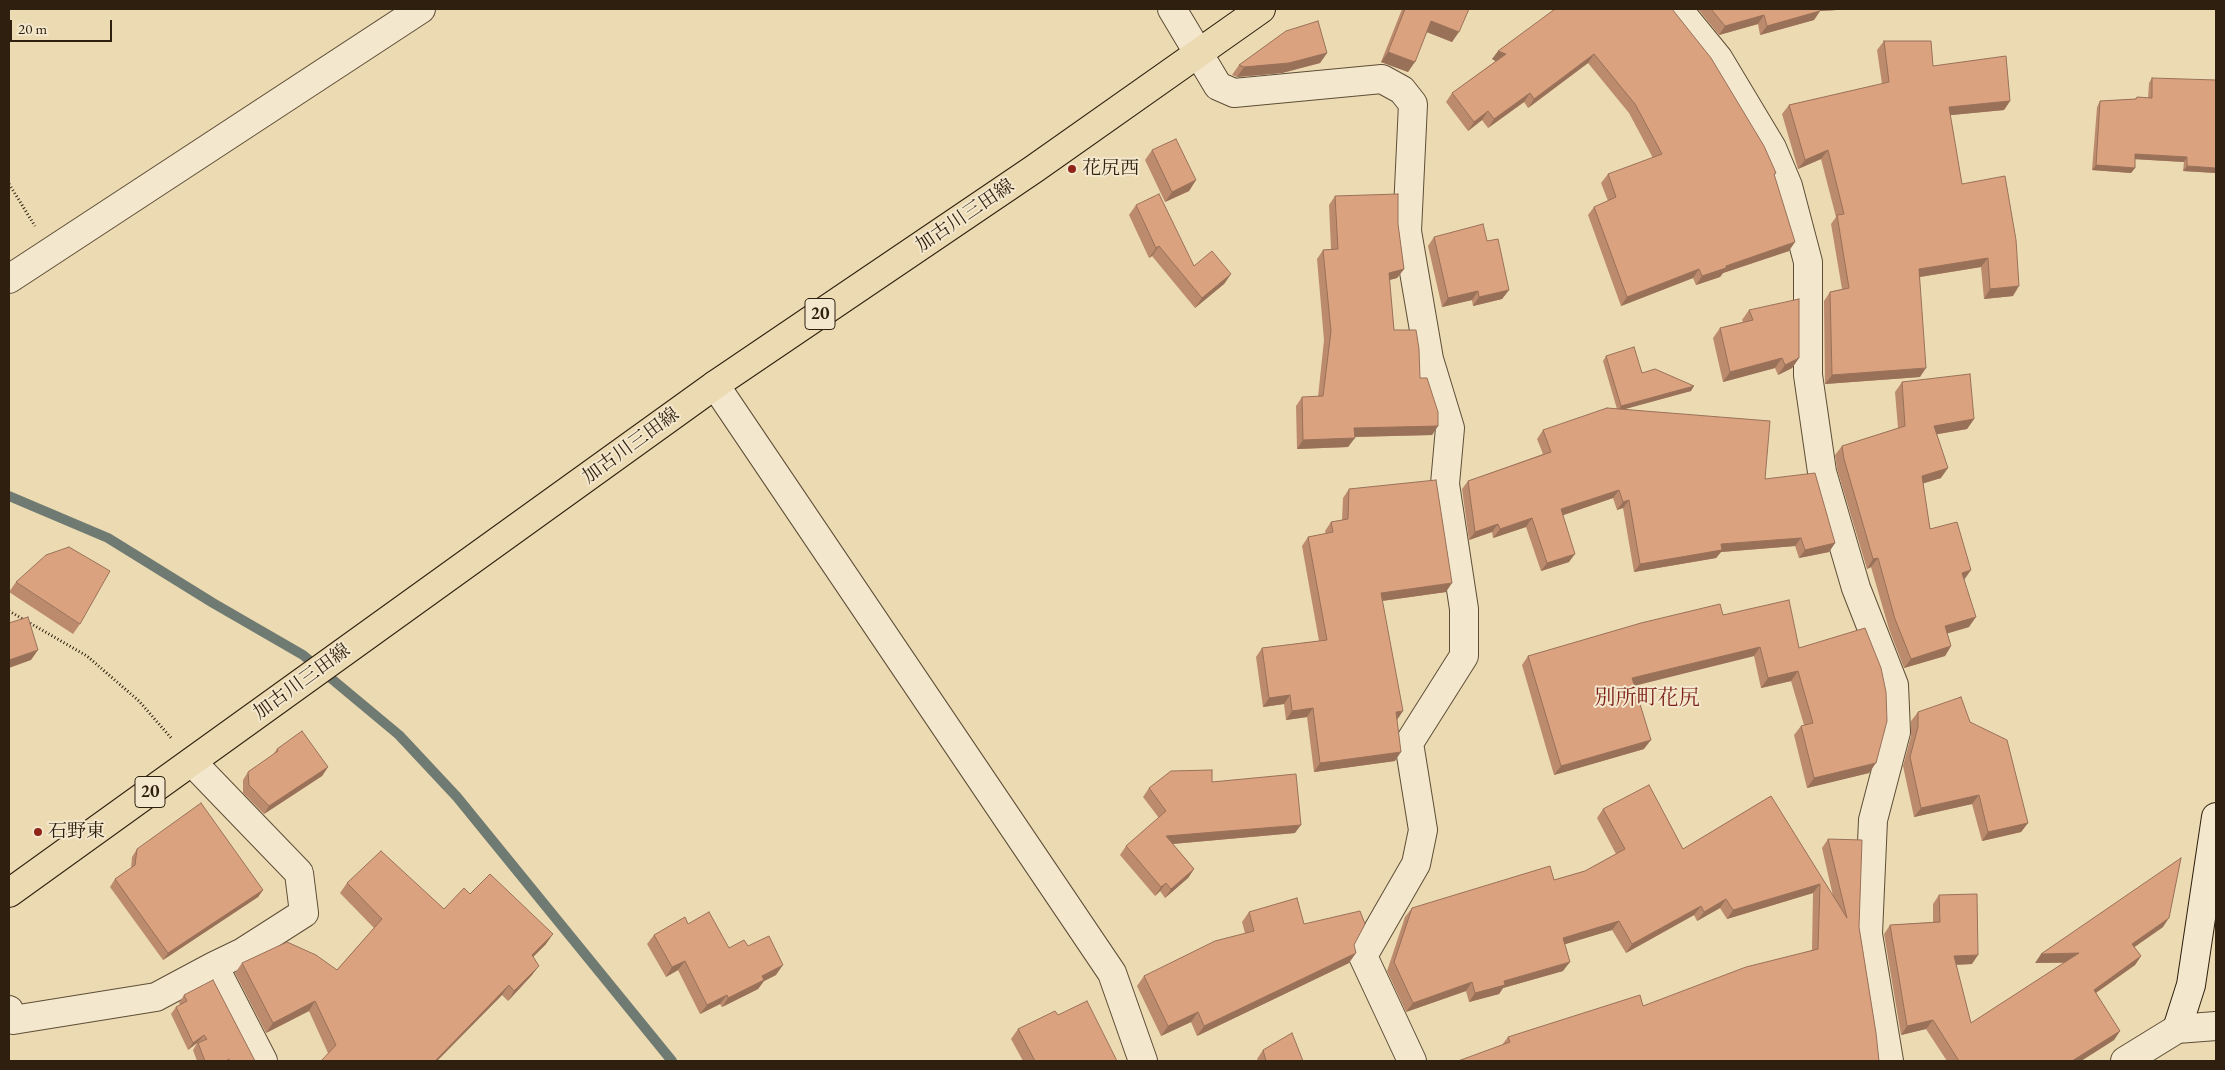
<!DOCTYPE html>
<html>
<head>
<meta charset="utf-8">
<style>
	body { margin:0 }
	#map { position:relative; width:2225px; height:1070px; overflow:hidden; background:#ecdab2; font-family:"EB Garamond",serif }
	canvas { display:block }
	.frame { position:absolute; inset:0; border:10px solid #2e1f0e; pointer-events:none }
	.scale { position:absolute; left:10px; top:20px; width:102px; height:22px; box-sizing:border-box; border:2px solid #2e1f0e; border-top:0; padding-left:6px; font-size:15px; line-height:18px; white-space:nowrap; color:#2e1f0e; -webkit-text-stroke:4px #f3e7cd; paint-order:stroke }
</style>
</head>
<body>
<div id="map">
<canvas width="2225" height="1070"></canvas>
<div class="frame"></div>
<div class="scale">20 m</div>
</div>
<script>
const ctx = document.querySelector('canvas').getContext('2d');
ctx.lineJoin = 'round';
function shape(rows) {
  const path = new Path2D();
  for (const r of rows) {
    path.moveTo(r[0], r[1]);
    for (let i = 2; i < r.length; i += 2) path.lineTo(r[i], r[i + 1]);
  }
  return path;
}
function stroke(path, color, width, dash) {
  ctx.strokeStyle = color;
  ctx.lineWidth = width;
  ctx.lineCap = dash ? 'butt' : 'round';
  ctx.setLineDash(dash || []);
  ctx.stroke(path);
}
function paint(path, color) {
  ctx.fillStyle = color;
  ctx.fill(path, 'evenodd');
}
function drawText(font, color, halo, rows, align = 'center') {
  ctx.font = font + ' "EB Garamond","Noto Serif JP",serif';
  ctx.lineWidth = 4;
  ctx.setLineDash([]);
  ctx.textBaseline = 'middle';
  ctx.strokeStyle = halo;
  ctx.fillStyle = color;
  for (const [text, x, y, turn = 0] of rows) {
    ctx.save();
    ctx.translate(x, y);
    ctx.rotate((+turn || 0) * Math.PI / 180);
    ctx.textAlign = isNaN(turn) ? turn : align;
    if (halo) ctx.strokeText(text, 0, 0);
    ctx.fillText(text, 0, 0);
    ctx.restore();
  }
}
stroke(shape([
	[9,496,108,538,213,603,303,655,399,735,457,797,672,1061]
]), '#6f7b72', 10);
const street = shape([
	[1172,9,1218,86,1234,93,1382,79,1402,90,1413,104,1407,231,1429,359,1450,428,1445,484,1464,609,1464,656,1409,743,1423,830,1416,864,1363,956,1412,1061],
	[1678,9,1718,58,1772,148,1788,186,1808,262,1808,375,1822,472,1856,588,1894,685,1896,732,1873,820,1868,934,1889,1061],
	[9,279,421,9],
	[715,385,1112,973,1143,1061],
	[192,762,299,873,304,913,243,952,214,966,263,1061],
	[9,1010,13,1020,156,997,214,966],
	[2125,1061,2177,1029,2216,1026]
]);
const secondary = shape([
	[2177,1029,2191,985,2216,817]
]);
const primary = shape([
	[9,893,715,385,1034,169,1261,9]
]);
stroke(street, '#5e4e37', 30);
stroke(secondary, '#2e1f0e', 30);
stroke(primary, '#2e1f0e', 30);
stroke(shape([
	[9,184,35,226],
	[9,611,87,656,139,701,172,739]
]), '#2e1f0e', 3, [1, 2.5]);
stroke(street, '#f3e7cd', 28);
stroke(secondary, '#f3e7cd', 28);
stroke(primary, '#ecdab2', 28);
paint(shape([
	[1402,9,1469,9,1452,42,1427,32,1408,72,1381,62],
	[1555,9,1776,173,1774,175,1789,251,1723,273,1720,277,1696,285,1693,278,1621,306,1588,215,1594,207,1608,201,1601,183,1608,174,1653,158,1629,113,1588,63,1528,108,1524,102,1488,128,1482,120,1468,131,1446,102,1452,93,1496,61,1492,59],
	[1698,9,1854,9,1820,11,1814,20,1760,35,1758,24,1719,35],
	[1884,41,1933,66,2010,101,2004,110,1950,115,1962,184,2013,296,1984,299,1981,267,1920,277,1920,377,1825,384,1824,301,1830,292,1842,289,1831,224,1836,217,1821,159,1798,169,1782,114,1789,105,1882,84,1877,50],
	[1327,53,1320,63,1282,73,1237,77,1232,75,1239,65],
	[2152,78,2216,173,2183,171,2184,162,2135,159,2135,168,2131,173,2092,170,2097,107,2100,101,2135,99,2137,97,2148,98,2149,83],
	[1152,150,1196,180,1189,191,1165,202,1145,160],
	[1335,196,1398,224,1404,269,1397,278,1389,280,1394,330,1420,378,1438,426,1432,435,1355,437,1348,447,1297,449,1296,406,1302,397,1318,397,1324,340,1317,259,1323,250,1331,249,1329,205],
	[1136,205,1194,266,1231,274,1224,284,1195,308,1152,256,1149,258,1129,215],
	[1434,237,1487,241,1509,290,1502,299,1473,306,1472,300,1442,307,1428,246],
	[1749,310,1799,358,1792,368,1778,375,1775,368,1723,382,1713,338,1720,328,1743,322,1742,320],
	[1606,356,1642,373,1691,391,1624,409,1765,479,1835,543,1829,552,1799,558,1795,546,1721,552,1716,558,1634,572,1623,508,1617,510,1613,498,1563,515,1569,562,1541,571,1526,527,1493,538,1492,532,1469,540,1462,489,1468,481,1543,454,1537,439,1543,430,1617,409,1603,361],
	[1902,382,1974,419,1967,429,1937,434,1941,478,1923,483,1930,529,1964,580,1969,627,1947,633,1951,646,1945,656,1904,668,1889,629,1871,567,1867,569,1837,469,1835,455,1842,446,1898,428,1895,392],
	[1349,489,1446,592,1382,601,1397,720,1395,761,1314,772,1307,717,1286,720,1284,704,1263,707,1256,657,1262,648,1319,641,1302,546,1308,537,1326,534,1325,531,1331,522,1342,520,1343,498],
	[16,582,80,624,73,634,9,592],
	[1723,615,1799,648,1869,773,1807,788,1794,735,1801,726,1804,725,1791,681,1761,688,1754,656,1635,685,1644,749,1554,775,1522,665,1528,656],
	[1918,712,1970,722,2028,823,2021,832,1982,841,1972,804,1914,817,1903,766,1911,736,1911,721],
	[277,749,328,767,322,776,264,814,243,793,243,780,248,772,272,756],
	[1212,782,1295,833,1173,844,1194,869,1188,878,1165,898,1160,891,1155,896,1120,855,1126,846,1159,818,1143,797,1149,788],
	[1771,796,1833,896,1822,848,1828,839,1859,927,1876,1033,1502,1045,1508,1037,1643,1006,1812,950,1813,893,1727,919,1720,908,1697,921,1694,915,1626,953,1612,930,1565,944,1563,971,1503,988,1499,994,1469,1002,1466,991,1406,1012,1387,971,1405,917,1412,908,1554,880,1585,871,1616,854,1597,818,1603,809,1683,849],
	[137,849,263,890,258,897,163,960,110,887,115,879,131,868,132,857],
	[347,883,444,909,470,894,546,944,533,957,532,975,508,1001,502,995,437,1061,328,1053,309,1011,266,1033,235,973,242,963,337,970,374,928,340,893],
	[1939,895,1972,964,1956,965,1971,1023,2064,963,2035,963,2163,927,2134,947,2141,956,2135,965,2096,993,2120,1031,2114,1040,2081,1061,1947,1061,1926,1029,1901,1035,1884,934,1890,925,1933,922,1933,904],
	[1249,912,1304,924,1354,945,1349,963,1197,1036,1191,1022,1161,1036,1137,986,1144,976,1245,933,1242,922],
	[688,924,729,948,748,946,776,975,764,981,758,989,722,1007,720,1004,700,1014,678,970,666,977,647,944,654,935],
	[184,995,255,1061,197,1061,193,1050,197,1043,188,1050,171,1014,176,1007,180,1005,179,1003],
	[1058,1015,1117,1061,1023,1061,1011,1039,1018,1029],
	[1263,1050,1303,1061,1258,1061,1257,1059]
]), '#bc8b6d');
paint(shape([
	[1816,9,1854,9,1820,11,1814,20,1760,35,1767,26],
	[1764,15,1758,24,1719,35,1725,26],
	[1431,21,1459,32,1452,42,1424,31],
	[1498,51,1506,54,1499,63,1492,59],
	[1388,52,1415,62,1408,72,1381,62],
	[1327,53,1320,63,1282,73,1237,77,1244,67],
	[1594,54,1588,63,1528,108,1534,99],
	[1530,93,1524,102,1488,128,1494,119],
	[2010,101,2004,110,1942,116,1949,107],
	[1488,111,1482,120,1468,131,1474,122],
	[1828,150,1821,159,1798,169,1805,160],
	[2135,154,2187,157,2184,162,2132,159],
	[2096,165,2135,168,2131,173,2092,170],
	[2187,166,2216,168,2216,173,2183,171],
	[1196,180,1189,191,1165,202,1172,192],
	[1795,242,1789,251,1723,273,1720,277,1696,285,1702,276,1726,266],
	[1159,246,1152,256,1149,258,1156,248],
	[1988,258,1981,267,1913,278,1919,269],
	[1404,269,1397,278,1382,282,1389,273],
	[1699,269,1693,278,1621,306,1627,297],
	[1231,274,1224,284,1195,308,1202,298],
	[2019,286,2013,296,1984,299,1990,289],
	[1509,290,1502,299,1473,306,1479,297],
	[1478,291,1472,300,1442,307,1448,298],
	[1782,358,1775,368,1723,382,1730,372],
	[1799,358,1792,368,1778,375,1785,365],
	[1926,368,1920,377,1825,384,1832,375],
	[1694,386,1691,391,1618,411,1621,406],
	[1974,419,1967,429,1927,436,1934,426],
	[1438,426,1432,435,1348,437,1354,428],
	[1355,438,1348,447,1297,449,1303,440],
	[1948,468,1941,478,1915,486,1922,476],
	[1619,490,1613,498,1555,518,1561,509],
	[1629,500,1623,508,1617,510,1623,502],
	[1532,518,1526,527,1493,538,1500,529],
	[1498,524,1492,532,1469,540,1475,532],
	[1801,538,1795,546,1721,552,1716,558,1634,572,1640,564,1721,544],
	[1835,543,1829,552,1799,558,1805,550],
	[1575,554,1569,562,1541,571,1547,563],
	[1878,558,1871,567,1867,569,1873,559],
	[1971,570,1964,580,1962,573],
	[1452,583,1446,592,1374,602,1381,593],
	[1976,617,1969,627,1939,636,1945,626],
	[1951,646,1945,656,1904,668,1911,659],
	[1760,647,1754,656,1626,688,1632,678],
	[38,650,31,660,9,668,9,660],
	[1798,671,1791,681,1761,688,1768,678],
	[1290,695,1284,704,1263,707,1269,698],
	[1313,708,1307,717,1286,720,1292,711],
	[1403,711,1397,720,1396,712],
	[1651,740,1644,749,1554,775,1561,766],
	[1401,752,1395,761,1314,772,1320,763],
	[1876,763,1869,773,1807,788,1814,778],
	[328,767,322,776,264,814,269,806],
	[1979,795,1972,804,1914,817,1921,808],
	[2028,823,2021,832,1982,841,1988,832],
	[1301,825,1295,833,1160,845,1166,836],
	[1194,869,1188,878,1165,898,1171,889],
	[1166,883,1160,891,1155,896,1161,887],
	[1820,884,1813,893,1727,919,1733,910],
	[263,890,258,897,163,960,168,953],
	[1726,899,1720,908,1697,921,1704,912],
	[1701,906,1694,915,1626,953,1632,944],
	[2169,918,2163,927,2126,953,2132,944],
	[1619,921,1612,930,1556,947,1563,938],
	[553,934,546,944,525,965,532,955],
	[1356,953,1349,963,1197,1036,1204,1026],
	[2079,953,2072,962,2035,963,2041,954],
	[1978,955,1972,964,1948,965,1954,956],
	[2141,956,2135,965,2087,999,2094,990],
	[685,961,678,970,666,977,672,967],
	[1570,962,1563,971,1503,988,1499,994,1469,1002,1475,993,1504,981],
	[783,965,776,975,764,981,758,989,722,1007,728,998,762,976],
	[539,966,532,975,508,1001,514,991],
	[1472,982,1466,991,1406,1012,1413,1003],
	[509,985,502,995,437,1061,435,1061],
	[727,995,720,1004,700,1014,707,1005],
	[315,1001,309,1011,266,1033,273,1023],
	[1198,1012,1191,1022,1161,1036,1168,1026],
	[1933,1020,1926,1029,1901,1035,1907,1026],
	[2120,1031,2114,1040,2081,1061,2072,1061],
	[204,1035,198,1042,188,1050,193,1043]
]), '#997159');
const building = shape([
	[1405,9,1469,9,1459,32,1431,21,1415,62,1388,52,1405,9],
	[1555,9,1672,9,1711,58,1764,146,1776,173,1774,174,1795,242,1726,266,1726,268,1702,276,1699,269,1627,297,1594,207,1616,197,1608,174,1662,154,1635,104,1594,54,1534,99,1530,93,1494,119,1488,111,1474,122,1452,93,1506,54,1498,51,1555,9],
	[1711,9,1820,9,1820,11,1767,26,1764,15,1725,26,1711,9],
	[1318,21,1327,53,1289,63,1244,67,1239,65,1286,31,1318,21],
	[1884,41,1931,41,1933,66,2006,56,2010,101,1949,107,1962,184,2005,176,2016,240,2019,286,1990,289,1988,258,1919,269,1926,368,1832,375,1830,292,1849,288,1837,215,1844,214,1828,150,1805,160,1789,105,1889,82,1884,41],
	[2152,78,2216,80,2216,168,2187,166,2187,157,2135,154,2135,168,2096,165,2100,101,2136,99,2137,97,2152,98,2152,78],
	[1176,139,1196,180,1172,192,1152,150,1176,139],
	[1159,194,1194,266,1212,251,1231,274,1202,298,1159,246,1156,248,1136,205,1159,194],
	[1398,194,1398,224,1404,269,1389,273,1394,330,1416,330,1419,349,1420,378,1427,378,1438,412,1438,426,1354,428,1355,438,1303,440,1302,397,1323,396,1331,331,1323,250,1338,249,1335,196,1398,194],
	[1483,224,1487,241,1498,239,1509,290,1479,297,1478,291,1448,298,1434,237,1483,224],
	[1799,299,1799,358,1785,365,1782,358,1730,372,1720,328,1753,320,1749,310,1799,299],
	[1634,347,1642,373,1655,369,1694,386,1621,406,1606,356,1634,347],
	[1970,374,1974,419,1934,426,1948,468,1922,476,1930,529,1957,522,1971,570,1962,573,1976,617,1945,626,1951,646,1911,659,1895,619,1878,558,1873,559,1844,459,1842,446,1905,426,1902,382,1970,374],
	[1607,408,1770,421,1765,479,1815,473,1835,543,1805,550,1801,538,1721,544,1722,550,1640,564,1629,500,1623,502,1619,490,1561,509,1575,554,1547,563,1532,518,1500,529,1498,524,1475,532,1468,481,1551,452,1543,430,1607,408],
	[1436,480,1452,583,1381,593,1403,711,1396,712,1401,752,1320,763,1313,708,1292,711,1290,695,1269,698,1262,648,1327,640,1308,537,1333,532,1331,522,1348,519,1349,489,1436,480],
	[69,547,110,571,80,624,16,582,46,555,69,547],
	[1789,600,1799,648,1865,628,1881,668,1886,692,1887,721,1876,763,1814,778,1801,726,1813,723,1798,671,1768,678,1760,647,1632,678,1651,740,1561,766,1528,656,1641,623,1720,604,1723,615,1789,600],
	[28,617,38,650,9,660,9,623,28,617],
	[1961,697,1970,722,2007,740,2028,823,1988,832,1979,795,1921,808,1910,757,1918,727,1918,712,1961,697],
	[302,731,328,767,269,806,249,785,248,772,278,751,277,749,302,731],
	[1212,770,1212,782,1296,774,1301,825,1166,836,1194,869,1171,889,1166,883,1161,887,1126,846,1166,811,1149,788,1171,771,1212,770],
	[1649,785,1683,849,1771,796,1847,918,1828,839,1862,840,1859,927,1876,1033,1879,1061,1458,1061,1510,1042,1508,1037,1640,995,1643,1006,1746,967,1818,949,1820,884,1733,910,1726,899,1704,912,1701,906,1632,944,1619,921,1563,938,1570,962,1504,981,1505,985,1475,993,1472,982,1413,1003,1394,962,1412,908,1550,866,1554,880,1585,871,1625,849,1603,809,1649,785],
	[201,803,263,890,168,953,115,879,135,865,137,849,201,803],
	[381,851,444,909,464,888,470,894,490,874,553,934,532,955,539,966,514,991,509,985,436,1060,438,1061,321,1061,336,1045,315,1001,273,1023,242,963,287,942,316,955,337,970,382,919,347,883,381,851],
	[2181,858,2169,918,2132,944,2141,956,2094,990,2120,1031,2072,1061,1959,1061,1933,1020,1907,1026,1890,925,1940,922,1939,895,1977,894,1978,955,1954,956,1971,1023,2079,953,2041,954,2181,858],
	[1297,898,1304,924,1360,911,1365,924,1354,945,1356,953,1204,1026,1198,1012,1168,1026,1144,976,1215,941,1254,931,1249,912,1297,898],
	[709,912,729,948,744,940,748,946,769,936,783,965,762,976,764,980,728,998,727,995,707,1005,685,961,672,967,654,935,685,917,688,924,709,912],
	[213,980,255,1061,231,1061,228,1059,229,1061,205,1061,198,1043,207,1039,204,1035,193,1043,176,1007,187,1001,184,995,213,980],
	[1087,1001,1117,1061,1035,1061,1018,1029,1055,1011,1058,1015,1087,1001],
	[1292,1033,1303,1061,1266,1061,1263,1050,1292,1033]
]);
paint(building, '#dba27f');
stroke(building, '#997159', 1);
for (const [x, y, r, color] of [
	[1072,169,5,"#8f2418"],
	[38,832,5,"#8f2418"]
]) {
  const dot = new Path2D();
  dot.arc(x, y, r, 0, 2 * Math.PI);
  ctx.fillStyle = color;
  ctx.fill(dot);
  stroke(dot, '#f3e7cd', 2);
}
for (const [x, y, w] of [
	[820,314,30],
	[150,792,30]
]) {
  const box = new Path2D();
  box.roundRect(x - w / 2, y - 15.5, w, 31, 4);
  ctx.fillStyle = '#f3e7cd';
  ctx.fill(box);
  stroke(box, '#2e1f0e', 1);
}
drawText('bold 18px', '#2e1f0e', null, [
	["20",820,314],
	["20",150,792]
]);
drawText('19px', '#2e1f0e', '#f3e7cd', [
	["花尻西",1082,169],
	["石野東",48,832]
], 'left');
drawText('19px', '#2e1f0e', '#f3e7cd', [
	["加古川三田線",965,216,-34],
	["加古川三田線",631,446,-36],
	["加古川三田線",302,682,-36]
]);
drawText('21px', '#7a1f14', '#f3e7cd', [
	["別所町花尻",1647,698]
]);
</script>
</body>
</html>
